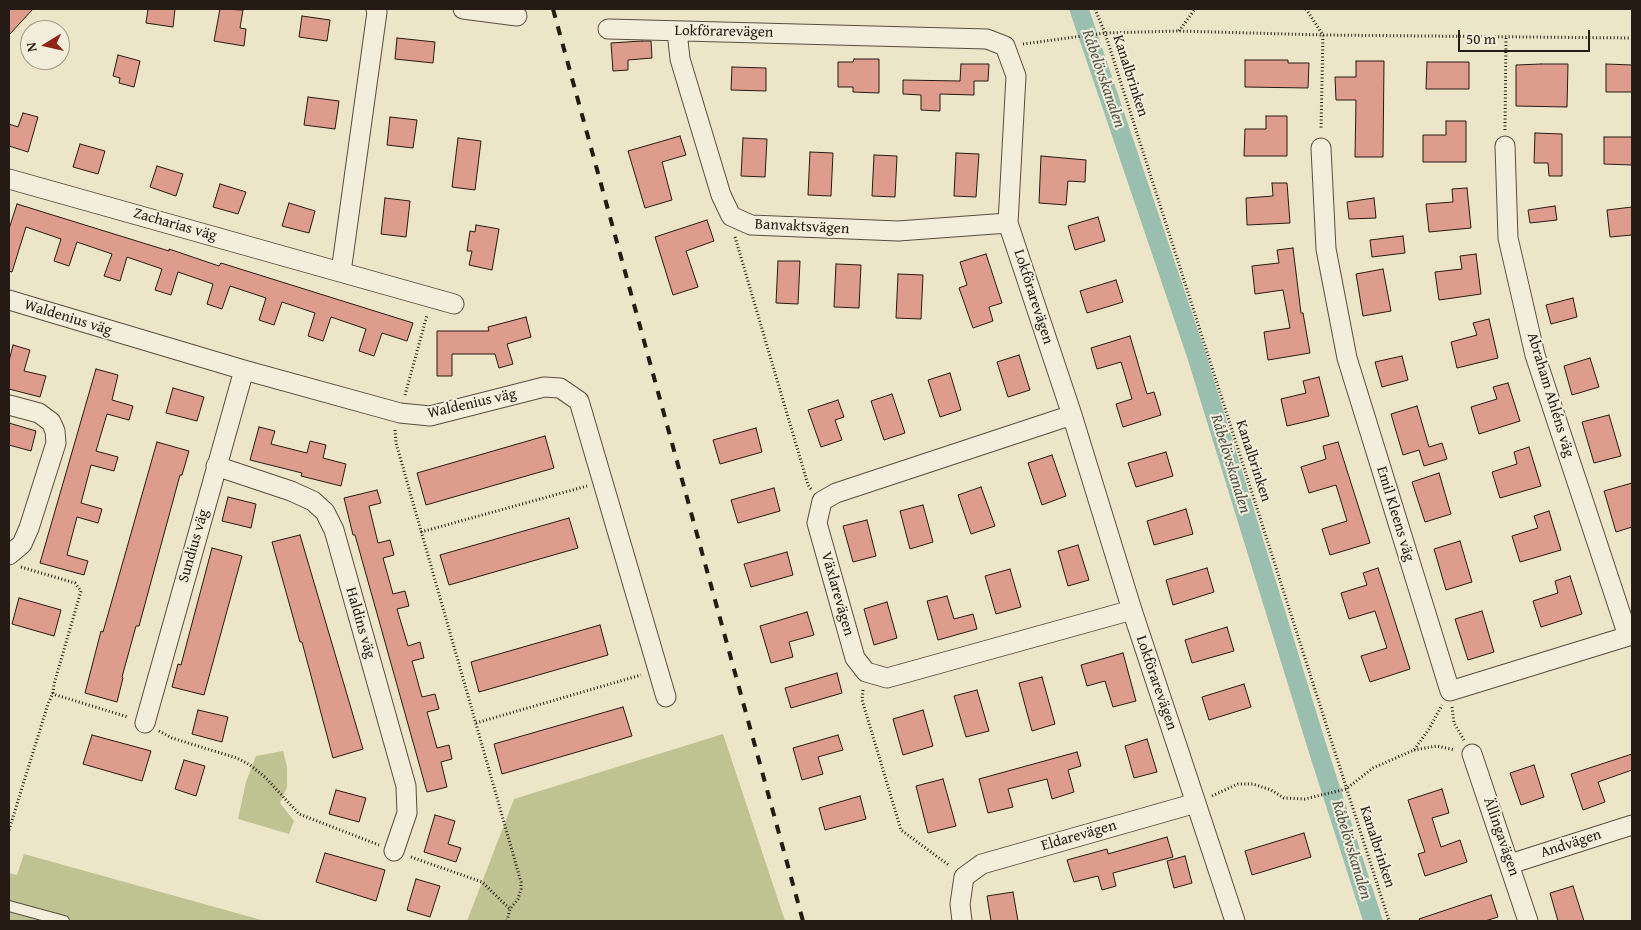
<!DOCTYPE html>
<html>
<head>
<meta charset="utf-8">
<style>
	body { margin:0 }
	#map { position:relative; width:1641px; height:930px; overflow:hidden; background:#ede5c7; font-family:"Gentium Book Plus",serif }
	canvas { display:block }
	.frame { position:absolute; inset:0; border:10px solid #261a14; pointer-events:none }
	.north { position:absolute; left:20px; top:20px; width:50px; height:50px; box-sizing:border-box; background:#f3eedb; border:1px solid #a1998b; border-radius:50%; rotate:261deg; font-size:14px; font-weight:700; line-height:20px; text-align:center; color:#261a14 }
	.north::after { content:''; display:block; margin:auto; width:18px; height:22px; background:#8f2418; clip-path:polygon(50% 0,100% 100%,50% 72%,0 100%) }
	.scale { position:absolute; left:1458px; top:30px; width:132px; height:22px; box-sizing:border-box; border:2px solid #261a14; border-top:0; padding-left:6px; font-size:15px; line-height:18px; white-space:nowrap; color:#261a14; -webkit-text-stroke:4px #f3eedb; paint-order:stroke }
</style>
</head>
<body>
<div id="map">
<canvas width="1641" height="930"></canvas>
<div class="frame"></div>
<div class="north">N</div>
<div class="scale">50 m</div>
</div>
<script>
const ctx = document.querySelector('canvas').getContext('2d');
ctx.lineJoin = 'round';
function paint(path, color) {
  ctx.fillStyle = color;
  ctx.fill(path, 'evenodd');
}
function shape(rows) {
  const path = new Path2D();
  for (const r of rows) {
    path.moveTo(r[0], r[1]);
    for (let i = 2; i < r.length; i += 2) path.lineTo(r[i], r[i + 1]);
  }
  return path;
}
function stroke(path, color, width, dash) {
  ctx.strokeStyle = color;
  ctx.lineWidth = width;
  ctx.lineCap = dash ? 'butt' : 'round';
  ctx.setLineDash(dash || []);
  ctx.stroke(path);
}
function drawText(font, color, halo, rows, align = 'center') {
  ctx.font = font + ' "Gentium Book Plus",serif';
  ctx.lineWidth = 4;
  ctx.setLineDash([]);
  ctx.textBaseline = 'middle';
  ctx.strokeStyle = halo;
  ctx.fillStyle = color;
  for (const [text, x, y, turn = 0] of rows) {
    ctx.save();
    ctx.translate(x, y);
    ctx.rotate((+turn || 0) * Math.PI / 180);
    ctx.textAlign = isNaN(turn) ? turn : align;
    if (halo) ctx.strokeText(text, 0, 0);
    ctx.fillText(text, 0, 0);
    ctx.restore();
  }
}
paint(shape([
	[723,734,785,921,467,921,514,799],
	[283,751,287,767,287,787,280,803,294,821,289,834,238,819,246,782,256,756],
	[24,854,265,921,9,921,9,873,17,875]
]), '#bfc291');
stroke(shape([
	[1079,9,1197,357,1319,753,1373,921]
]), '#9abfb1', 19);
const building = shape([
	[9,9,33,9,9,35,9,9],
	[148,9,175,9,173,27,146,23,148,9],
	[220,9,243,10,240,28,246,29,244,46,214,41,220,9],
	[302,16,330,20,327,41,299,37,302,16],
	[397,38,435,42,433,63,395,59,397,38],
	[642,41,651,41,652,58,628,60,628,70,613,71,611,43,642,41],
	[118,55,140,61,134,87,119,83,120,78,113,76,118,55],
	[854,59,879,59,879,93,853,92,853,87,838,87,838,62,853,62,854,59],
	[1245,60,1288,60,1288,63,1309,63,1308,88,1245,87,1245,60],
	[1356,61,1384,61,1383,157,1355,157,1356,100,1336,100,1335,77,1356,77,1356,61],
	[1427,62,1469,62,1469,89,1426,89,1427,62],
	[961,64,989,64,988,81,974,81,974,95,940,94,940,111,921,110,921,95,903,94,903,80,960,81,961,64],
	[1541,64,1568,64,1567,107,1516,106,1516,65,1541,64],
	[1606,64,1632,65,1632,92,1606,92,1606,64],
	[732,67,766,68,766,91,731,90,732,67],
	[308,97,339,101,335,129,304,125,308,97],
	[23,113,38,117,28,152,9,146,9,124,18,127,23,113],
	[1266,116,1287,116,1287,156,1244,156,1245,129,1266,129,1266,116],
	[390,117,417,120,413,148,387,145,390,117],
	[1446,121,1466,121,1466,162,1423,162,1423,135,1446,135,1446,121],
	[1535,133,1562,134,1562,176,1549,176,1548,163,1534,163,1535,133],
	[680,136,686,155,662,162,672,200,645,208,628,151,680,136],
	[1604,137,1632,137,1632,165,1604,164,1604,137],
	[458,138,481,141,475,190,452,187,458,138],
	[743,138,767,139,765,177,741,176,743,138],
	[80,144,105,151,98,174,73,167,80,144],
	[810,152,833,153,831,196,808,195,810,152],
	[956,153,979,154,976,197,954,196,956,153],
	[874,155,897,156,895,197,872,196,874,155],
	[1041,156,1086,160,1085,182,1068,181,1066,205,1039,203,1041,156],
	[157,166,183,174,176,196,150,187,157,166],
	[1272,183,1287,183,1290,223,1247,225,1246,198,1273,196,1272,183],
	[220,184,246,192,238,214,213,207,220,184],
	[1467,188,1471,228,1429,232,1426,204,1453,202,1452,189,1467,188],
	[385,198,410,201,406,237,381,234,385,198],
	[1374,198,1376,218,1349,219,1347,202,1374,198],
	[289,203,315,211,309,233,282,226,289,203],
	[17,204,169,251,169,249,219,266,221,263,413,323,407,341,382,333,374,356,359,351,366,329,331,317,323,341,308,336,315,313,282,302,274,325,259,320,266,298,230,286,222,309,207,304,213,284,178,272,171,295,155,290,162,269,127,257,120,281,104,276,112,254,77,242,69,266,54,261,61,239,26,227,12,272,9,271,9,229,17,204],
	[1555,206,1557,220,1530,223,1528,210,1555,206],
	[1632,207,1632,235,1610,237,1607,210,1632,207],
	[1098,217,1105,241,1075,250,1068,226,1098,217],
	[707,220,714,241,686,251,698,287,673,295,655,237,707,220],
	[476,225,499,229,492,270,469,265,472,251,467,251,470,231,475,232,476,225],
	[1403,236,1405,253,1372,257,1370,240,1403,236],
	[1293,248,1301,313,1303,313,1310,353,1268,360,1264,332,1290,328,1283,290,1255,294,1252,266,1279,263,1277,250,1293,248],
	[986,254,1002,303,989,307,993,321,973,328,959,288,967,285,960,262,986,254],
	[1476,254,1481,294,1439,300,1435,272,1462,269,1460,256,1476,254],
	[778,261,800,261,798,304,776,303,778,261],
	[836,264,861,265,859,308,834,307,836,264],
	[1383,269,1391,311,1363,316,1356,274,1383,269],
	[898,274,923,275,921,319,896,318,898,274],
	[1116,280,1123,302,1087,313,1080,291,1116,280],
	[1573,298,1577,317,1551,324,1546,305,1573,298],
	[526,317,531,337,507,344,513,364,499,368,495,354,452,354,452,376,437,376,437,331,489,331,488,327,526,317],
	[1489,319,1498,358,1457,368,1451,342,1477,335,1473,323,1489,319],
	[1130,336,1147,394,1154,392,1161,415,1123,427,1116,404,1132,399,1121,362,1097,369,1091,348,1130,336],
	[13,345,30,350,24,371,46,376,40,397,9,389,9,361,13,345],
	[1019,355,1030,390,1008,397,997,362,1019,355],
	[1402,356,1408,380,1382,387,1375,362,1402,356],
	[1590,358,1599,387,1572,395,1564,366,1590,358],
	[96,369,118,375,112,400,133,406,129,420,107,414,96,451,118,457,114,471,91,465,81,503,102,509,98,523,77,517,67,555,88,561,84,575,40,563,96,369],
	[950,373,961,410,940,417,928,380,950,373],
	[1319,377,1329,416,1287,426,1281,399,1306,393,1303,381,1319,377],
	[1508,383,1520,421,1479,434,1471,407,1497,399,1493,387,1508,383],
	[173,388,204,397,197,421,166,413,173,388],
	[892,394,905,433,884,440,871,401,892,394],
	[838,400,844,417,835,420,842,440,821,447,808,410,838,400],
	[1417,406,1429,447,1442,443,1447,459,1424,466,1419,450,1403,455,1391,414,1417,406],
	[1609,415,1621,456,1594,463,1582,422,1609,415],
	[9,423,36,431,31,451,9,445,9,423],
	[259,427,275,431,271,444,307,453,310,441,326,445,323,458,346,464,341,486,301,476,302,473,250,460,259,427],
	[756,428,762,452,720,464,713,440,756,428],
	[545,436,554,468,426,505,417,473,545,436],
	[157,442,189,451,182,475,180,475,139,626,136,626,122,677,123,678,117,702,85,693,101,631,103,632,157,442],
	[1338,442,1370,543,1330,555,1322,529,1347,521,1336,485,1309,493,1301,467,1326,459,1323,446,1338,442],
	[1529,447,1541,486,1500,498,1492,472,1517,464,1514,452,1529,447],
	[1166,452,1173,476,1136,487,1128,463,1166,452],
	[1052,455,1066,496,1042,505,1028,463,1052,455],
	[1439,473,1451,514,1425,522,1412,482,1439,473],
	[1632,483,1632,527,1616,532,1604,491,1632,483],
	[981,487,995,526,971,534,958,495,981,487],
	[774,488,780,511,738,523,731,500,774,488],
	[377,490,381,503,369,506,378,543,390,540,394,555,383,558,393,594,405,591,409,606,397,609,408,646,420,642,424,658,412,661,422,697,435,694,439,709,427,712,437,748,449,745,452,759,441,762,447,787,427,792,355,535,353,535,344,498,377,490],
	[228,497,256,504,251,528,222,521,228,497],
	[923,505,933,542,910,549,900,511,923,505],
	[1186,509,1193,534,1154,545,1147,521,1186,509],
	[1549,511,1561,550,1520,562,1512,536,1538,528,1534,516,1549,511],
	[569,518,578,548,449,585,440,555,569,518],
	[867,520,876,556,853,562,843,526,867,520],
	[300,535,363,749,333,758,302,642,300,642,272,542,300,535],
	[1460,541,1472,582,1446,590,1434,549,1460,541],
	[1078,545,1089,580,1068,586,1058,551,1078,545],
	[212,548,242,556,204,695,172,687,178,664,181,665,212,548],
	[787,552,793,575,751,587,744,564,787,552],
	[1207,568,1214,592,1173,605,1166,580,1207,568],
	[1378,568,1410,669,1370,682,1361,656,1387,648,1375,611,1349,619,1341,593,1367,585,1363,573,1378,568],
	[1010,569,1021,607,996,614,985,576,1010,569],
	[1570,576,1582,614,1541,627,1533,601,1558,593,1555,581,1570,576],
	[947,596,954,619,973,614,977,629,938,640,927,601,947,596],
	[19,598,61,610,54,636,12,624,19,598],
	[887,602,897,638,874,645,864,609,887,602],
	[1482,611,1494,652,1468,660,1455,619,1482,611],
	[807,612,814,635,789,642,793,657,771,663,760,626,807,612],
	[600,625,608,655,479,692,471,662,600,625],
	[1227,627,1234,651,1192,663,1185,640,1227,627],
	[1123,653,1136,701,1113,707,1105,681,1087,686,1081,665,1123,653],
	[837,673,842,693,791,708,785,688,837,673],
	[1042,677,1055,724,1032,731,1019,683,1042,677],
	[1244,684,1251,707,1209,720,1202,697,1244,684],
	[977,690,989,731,966,737,954,696,977,690],
	[623,707,632,736,502,774,494,744,623,707],
	[198,710,228,717,222,742,192,734,198,710],
	[923,710,933,746,903,755,893,719,923,710],
	[92,735,151,751,142,781,83,764,92,735],
	[838,735,843,750,818,757,823,774,802,780,793,748,838,735],
	[1147,739,1157,772,1134,778,1125,746,1147,739],
	[1077,752,1081,766,1068,770,1074,792,1052,799,1047,779,1008,789,1013,807,988,813,979,779,1077,752],
	[1632,754,1632,770,1598,782,1605,802,1583,810,1571,774,1632,754],
	[184,760,205,766,196,796,175,789,184,760],
	[1534,765,1544,797,1521,805,1510,773,1534,765],
	[943,779,956,826,928,833,916,786,943,779],
	[1442,789,1449,813,1432,818,1441,847,1460,840,1467,862,1425,876,1418,854,1425,852,1408,800,1442,789],
	[336,790,366,798,359,822,329,814,336,790],
	[860,796,866,819,825,830,819,808,860,796],
	[435,815,455,821,448,844,461,848,456,862,424,852,435,815],
	[1304,833,1311,857,1252,875,1245,851,1304,833],
	[1167,837,1173,857,1113,873,1116,886,1102,890,1098,876,1074,882,1067,860,1107,849,1108,854,1167,837],
	[325,853,385,870,376,901,316,882,325,853],
	[1185,856,1192,883,1174,888,1167,861,1185,856],
	[416,879,440,886,430,917,407,910,416,879],
	[1573,886,1584,921,1558,921,1550,893,1573,886],
	[1013,892,1018,921,991,921,987,896,1013,892],
	[1491,895,1498,917,1485,921,1420,921,1419,919,1491,895]
]);
paint(building, '#de9d8c');
stroke(building, '#261a14', 1);
const lane = shape([
	[9,906,64,921]
]);
const street = shape([
	[463,9,517,16],
	[608,29,987,39,1005,46,1016,76,1008,223,1072,415,1132,610,1235,921],
	[677,31,680,59,721,195,731,216,751,225,898,231,1008,223],
	[1505,146,1508,238,1535,355,1628,636],
	[1321,148,1326,249,1347,358,1450,691,1632,635],
	[9,179,454,304],
	[341,272,377,12,376,9],
	[9,300,244,370,400,413,430,416,544,387,560,388,579,401,666,697],
	[9,405,39,413,51,422,55,431,56,443,29,528,22,544,9,555],
	[1072,415,836,493,822,501,817,523,855,658,866,672,887,678,1132,610],
	[216,466,291,491,313,501,325,512,334,530,406,786,407,813,394,851],
	[145,723,244,370],
	[1472,754,1528,921],
	[1510,864,1632,825],
	[962,921,960,904,964,877,982,864,1196,803]
]);
stroke(lane, '#584d41', 12);
stroke(street, '#584d41', 21);
stroke(shape([
	[1095,9,1105,33,1389,921],
	[1306,9,1323,35,1321,130],
	[1179,31,1195,9],
	[1023,44,1105,33,1178,31,1323,35,1632,38],
	[1505,130,1506,38],
	[735,237,808,485,811,489],
	[405,395,427,315],
	[395,430,396,443,521,882,521,889,518,899,510,909,507,921],
	[421,532,587,486],
	[21,567,75,583,81,591,54,684,53,693,56,695,128,717],
	[863,690,862,700,901,830,950,866],
	[1452,707,1454,723,1464,740],
	[476,723,641,675],
	[159,731,172,738,237,758,250,765,265,777,299,814,379,845],
	[1414,750,1437,746,1455,750],
	[1212,796,1238,784,1253,784,1271,790,1284,798,1305,799,1346,789,1373,768,1414,750,1429,729,1442,705],
	[9,830,48,704,53,693],
	[411,857,482,882,510,909]
]), '#261a14', 3, [1, 2.5]);
stroke(lane, '#f3eedb', 10);
stroke(street, '#f3eedb', 19);
stroke(shape([
	[553,9,803,921]
]), '#261a14', 4, [9, 9]);
drawText('15px', '#261a14', '#f3eedb', [
	["Lokförarevägen",724,32,1],
	["Kanalbrinken",1130,76,72],
	["Zacharias väg",175,225,16],
	["Banvaktsvägen",802,227,3],
	["Lokförarevägen",1033,297,72],
	["Waldenius väg",68,318,17],
	["Abraham Ahléns väg",1550,395,73],
	["Waldenius väg",472,404,-13],
	["Kanalbrinken",1253,461,72],
	["Emil Kleens väg",1395,514,73],
	["Sundius väg",194,546,-74],
	["Växlarevägen",837,594,74],
	["Haldins väg",360,623,74],
	["Lokförarevägen",1156,683,71],
	["Eldarevägen",1079,836,-16],
	["Ällingavägen",1501,837,71],
	["Andvägen",1571,844,-18],
	["Kanalbrinken",1377,847,72]
]);
drawText('italic 16px', '#4f544b', '#f3eedb', [
	["Råbelövskanalen",1103,79,71],
	["Råbelövskanalen",1230,464,73],
	["Råbelövskanalen",1351,850,73]
]);
</script>
</body>
</html>
